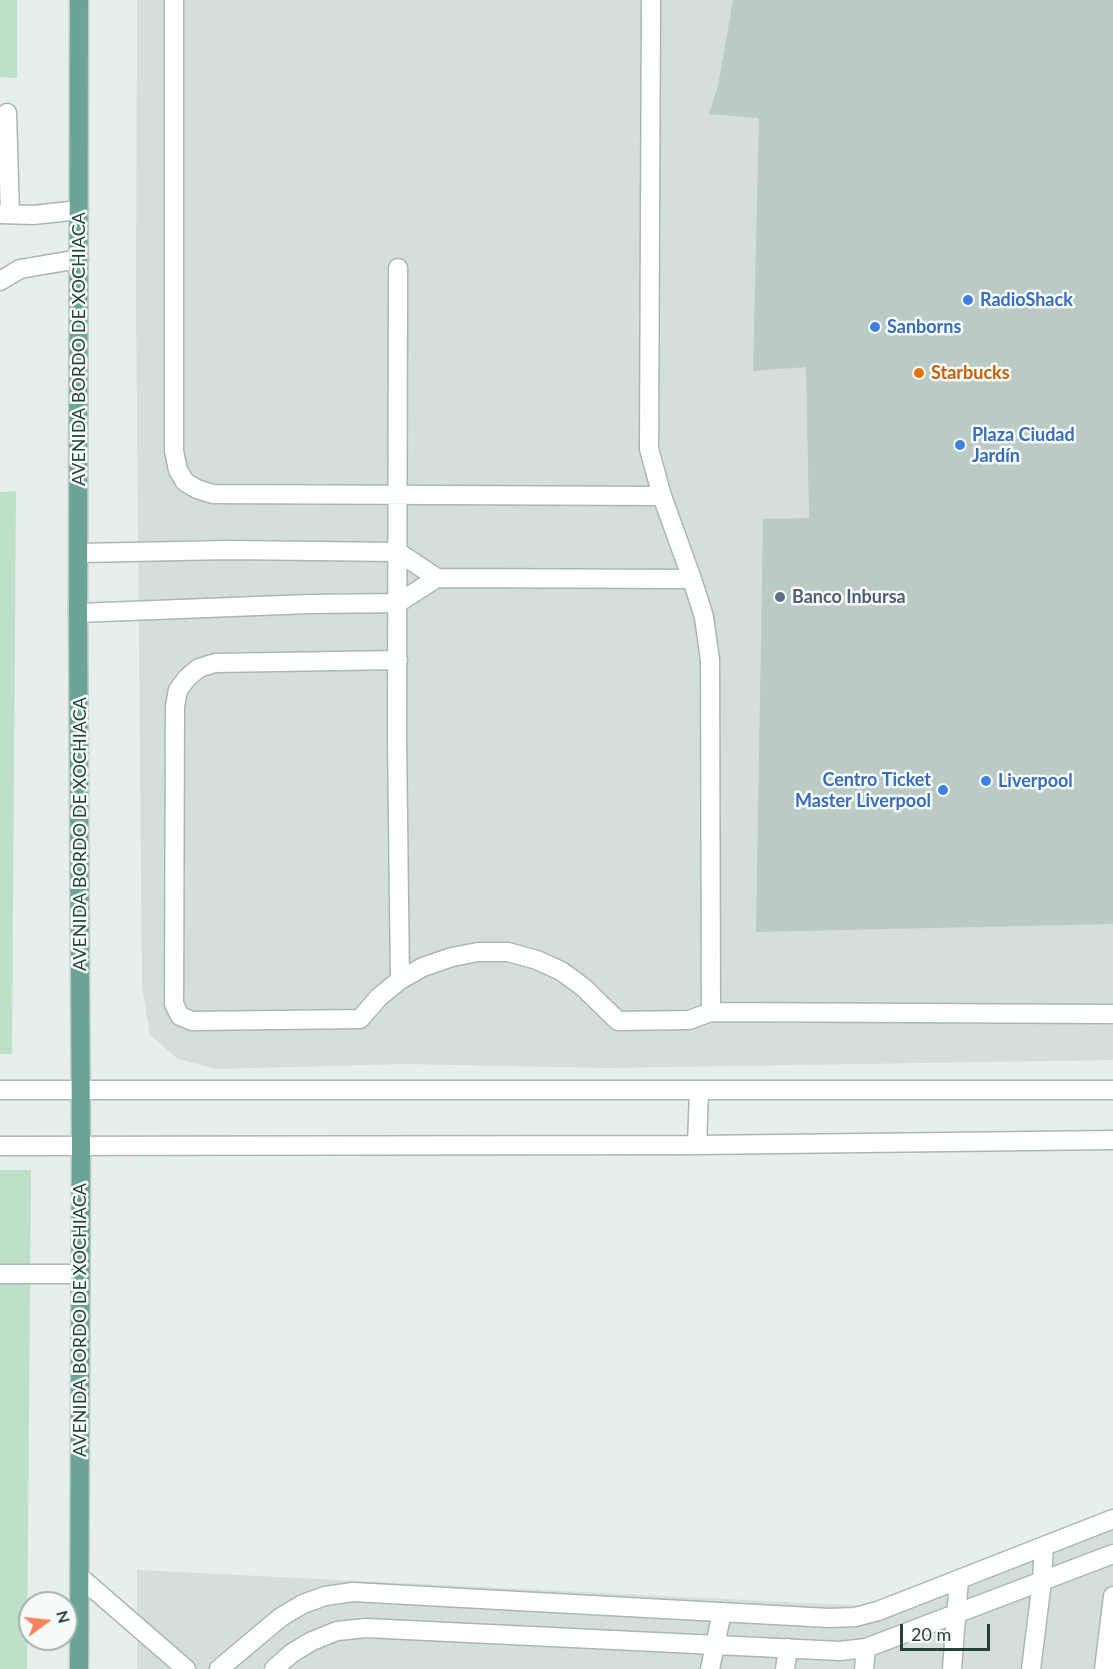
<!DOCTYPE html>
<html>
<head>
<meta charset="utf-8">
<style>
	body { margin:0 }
	#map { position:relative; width:1113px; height:1669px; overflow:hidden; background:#e6efeb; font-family:Lato,sans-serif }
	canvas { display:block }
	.north { position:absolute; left:18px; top:1591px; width:60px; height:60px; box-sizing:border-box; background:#f7fbf9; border:2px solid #a3b1ad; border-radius:50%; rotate:75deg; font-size:16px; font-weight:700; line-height:24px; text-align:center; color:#24423a }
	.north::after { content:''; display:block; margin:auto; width:21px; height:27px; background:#f4845f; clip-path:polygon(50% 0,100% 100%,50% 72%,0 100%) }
	.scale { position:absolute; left:900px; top:1624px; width:90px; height:27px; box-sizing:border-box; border:3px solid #24423a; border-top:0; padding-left:8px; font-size:18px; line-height:21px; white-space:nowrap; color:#24423a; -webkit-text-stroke:4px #f7fbf9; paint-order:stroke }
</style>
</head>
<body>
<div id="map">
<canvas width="1113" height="1669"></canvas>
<div class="north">N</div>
<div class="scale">20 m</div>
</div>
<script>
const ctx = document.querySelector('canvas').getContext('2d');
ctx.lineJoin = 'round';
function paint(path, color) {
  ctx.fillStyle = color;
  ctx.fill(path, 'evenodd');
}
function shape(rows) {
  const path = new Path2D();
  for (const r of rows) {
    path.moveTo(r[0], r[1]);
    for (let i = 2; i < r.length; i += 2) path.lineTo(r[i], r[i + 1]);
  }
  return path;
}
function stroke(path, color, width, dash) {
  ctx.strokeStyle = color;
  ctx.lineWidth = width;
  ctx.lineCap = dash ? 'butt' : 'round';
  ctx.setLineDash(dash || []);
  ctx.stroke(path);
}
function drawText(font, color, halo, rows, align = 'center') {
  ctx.font = font + ' Lato,sans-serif';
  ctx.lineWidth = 5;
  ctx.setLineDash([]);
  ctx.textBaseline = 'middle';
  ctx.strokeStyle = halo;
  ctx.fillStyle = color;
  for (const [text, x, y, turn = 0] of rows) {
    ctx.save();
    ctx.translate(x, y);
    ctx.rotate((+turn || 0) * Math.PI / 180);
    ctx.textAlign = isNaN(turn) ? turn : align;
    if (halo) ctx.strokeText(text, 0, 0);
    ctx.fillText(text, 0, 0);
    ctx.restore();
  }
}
paint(shape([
	[137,0,1113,0,1113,1060,608,1068,405,1064,217,1069,178,1059,150,1035,142,987,136,306],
	[1113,1512,1113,1669,137,1669,137,1570,867,1606]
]), '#d4dfda');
paint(shape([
	[0,0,17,0,17,78,0,77],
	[16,491,12,1054,0,1054,0,492],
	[0,1170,31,1170,27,1669,0,1669]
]), '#bfe0c8');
paint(shape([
	[733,0,1113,0,1113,924,756,932,763,519,809,518,806,367,753,371,759,118,709,114,718,86]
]), '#bbcac4');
const minor = shape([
	[174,0,174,451,178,470,185,482,197,489,213,494,662,496],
	[651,0,649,449,662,496,692,579,704,617,710,660,711,1012],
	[7,113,10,214],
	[0,214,33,215,79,210],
	[398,268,397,739,400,980],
	[0,281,20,269,79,259],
	[79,553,229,550,398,552,437,578],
	[78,613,309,604,398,603,437,578,692,579],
	[398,660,215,663,199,668,187,678,178,690,175,706,174,1004,180,1016,192,1021,360,1019,379,997,400,980,423,967,452,957,478,952,508,952,537,960,561,971,583,987,618,1021,689,1020,711,1012,1113,1014],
	[0,1090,1113,1090],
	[697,1145,699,1091],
	[0,1146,697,1145,1113,1140],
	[0,1274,80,1274],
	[80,1577,186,1669],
	[219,1669,281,1617,303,1604,325,1596,353,1592,829,1618,855,1617,878,1611,1113,1519],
	[274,1669,292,1653,312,1641,337,1631,366,1628,840,1651,866,1648,1113,1554],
	[710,1669,722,1612],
	[785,1669,788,1648],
	[864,1669,866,1648],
	[952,1669,959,1579],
	[1031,1669,1042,1581,1044,1546],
	[1104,1669,1113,1596]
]);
const major = shape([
	[79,0,78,613,81,1146,79,1669]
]);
stroke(minor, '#a8b8b2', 21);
stroke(major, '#c2cac8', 21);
stroke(minor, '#fff', 18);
stroke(major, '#6aa596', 18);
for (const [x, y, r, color] of [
	[968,300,6,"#3f7fe0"],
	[875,327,6,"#3f7fe0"],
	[919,373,6,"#e8710a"],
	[960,445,6,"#3f7fe0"],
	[780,597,6,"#5c6f8a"],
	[986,781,6,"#3f7fe0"],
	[943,790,6,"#3f7fe0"]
]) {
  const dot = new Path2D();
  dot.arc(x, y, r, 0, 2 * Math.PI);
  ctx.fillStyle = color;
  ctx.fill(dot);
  stroke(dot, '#f7fbf9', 2);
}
drawText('bold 18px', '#366cbe', '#f7fbf9', [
	["RadioShack",980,300],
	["Sanborns",887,327],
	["Plaza Ciudad",972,435],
	["Jardín",972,456],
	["Centro Ticket",931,780,"right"],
	["Master Liverpool",931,801,"right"],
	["Liverpool",998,781]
], 'left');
drawText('18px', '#24423a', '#f7fbf9', [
	["AVENIDA BORDO DE XOCHIACA",79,349,-90],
	["AVENIDA BORDO DE XOCHIACA",80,834,-90],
	["AVENIDA BORDO DE XOCHIACA",80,1320,-90]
]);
drawText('bold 18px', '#c56008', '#f7fbf9', [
	["Starbucks",931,373]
], 'left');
drawText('bold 18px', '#4e5e75', '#f7fbf9', [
	["Banco Inbursa",792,597]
], 'left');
</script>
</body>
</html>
